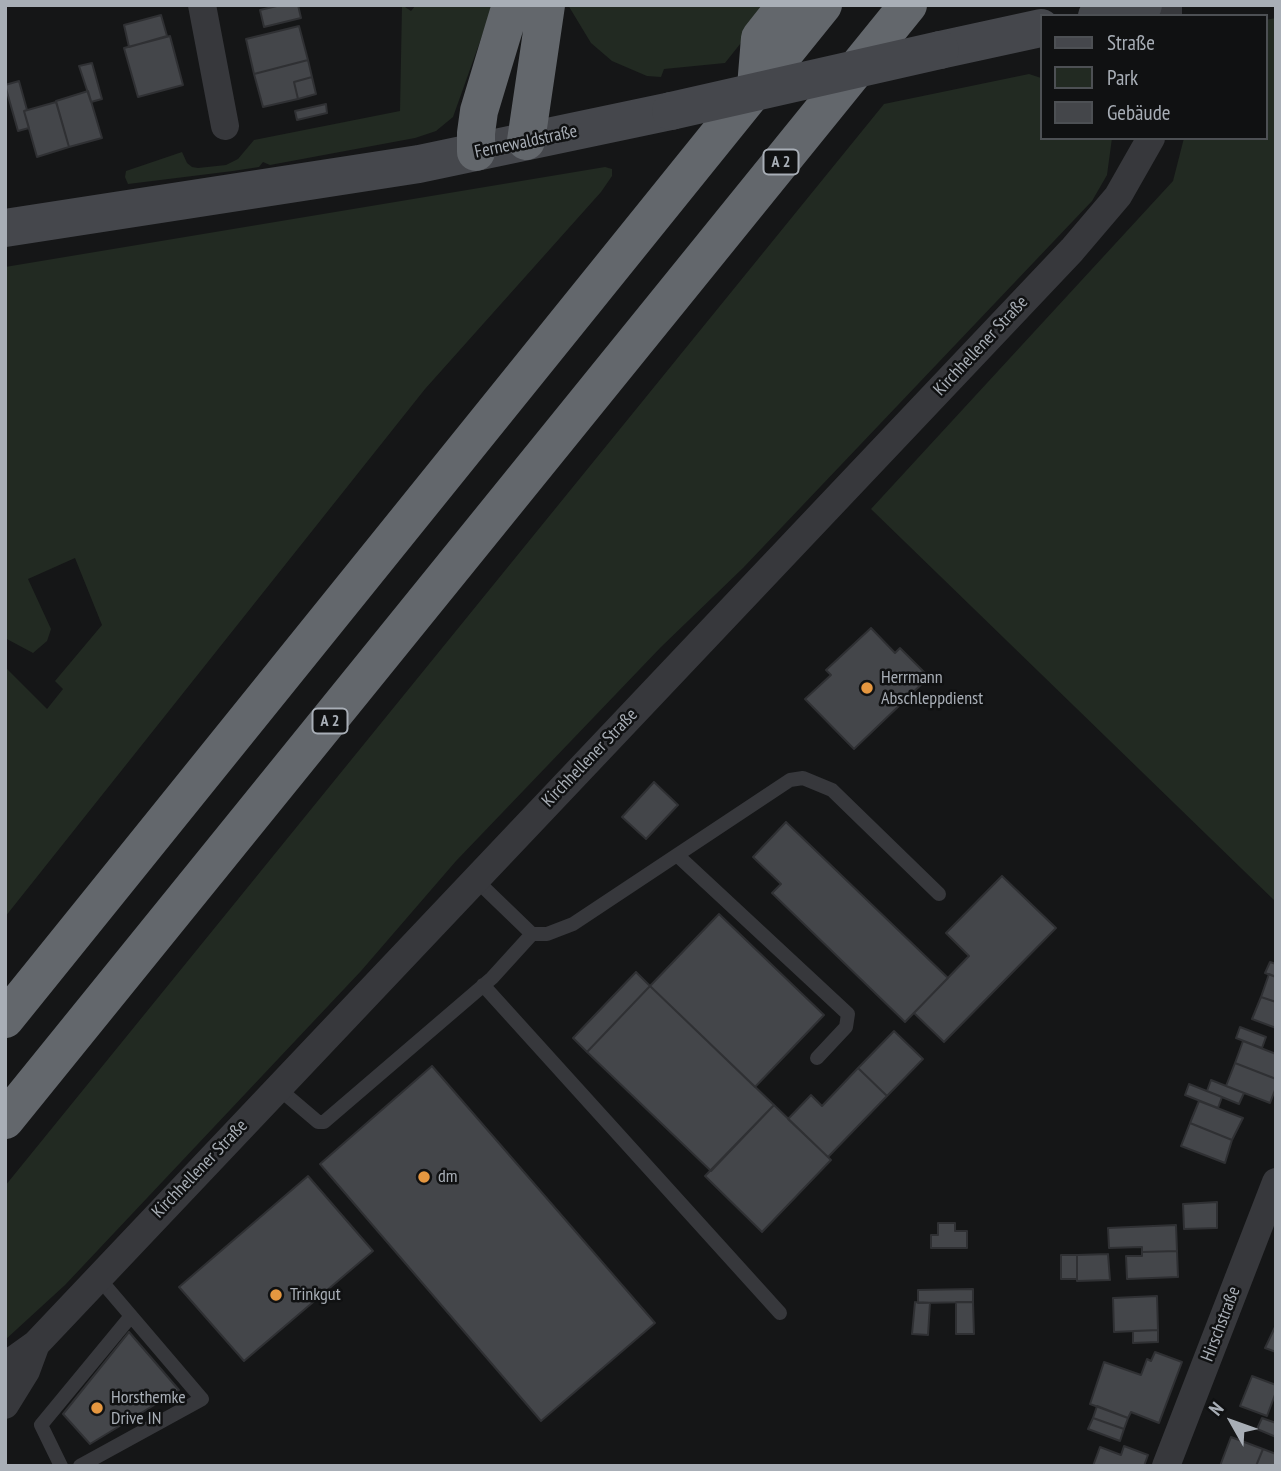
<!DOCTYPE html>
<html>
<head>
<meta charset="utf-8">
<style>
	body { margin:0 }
	#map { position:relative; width:1281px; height:1471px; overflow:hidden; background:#151617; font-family:"PT Sans Narrow",sans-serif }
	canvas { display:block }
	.frame { position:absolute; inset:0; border:7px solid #a8aeb6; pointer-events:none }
	.legend { position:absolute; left:1040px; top:14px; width:228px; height:126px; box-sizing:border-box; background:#101112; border:2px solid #4d5054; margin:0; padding:9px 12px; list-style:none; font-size:21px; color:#a8aeb6 }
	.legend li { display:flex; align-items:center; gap:14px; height:35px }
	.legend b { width:35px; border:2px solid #4d5054 }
	.north { position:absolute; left:1197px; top:1387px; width:70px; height:70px; -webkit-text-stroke:5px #101112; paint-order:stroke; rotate:310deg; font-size:19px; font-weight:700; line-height:28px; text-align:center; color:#a8aeb6 }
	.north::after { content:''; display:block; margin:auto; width:24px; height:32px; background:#a8aeb6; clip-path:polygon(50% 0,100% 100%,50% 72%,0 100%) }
</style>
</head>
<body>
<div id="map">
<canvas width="1281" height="1471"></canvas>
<div class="frame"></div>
<ul class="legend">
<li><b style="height:9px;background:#45474c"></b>Straße</li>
<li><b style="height:19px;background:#222a22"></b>Park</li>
<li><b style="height:19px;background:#44464a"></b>Gebäude</li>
</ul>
<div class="north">N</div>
</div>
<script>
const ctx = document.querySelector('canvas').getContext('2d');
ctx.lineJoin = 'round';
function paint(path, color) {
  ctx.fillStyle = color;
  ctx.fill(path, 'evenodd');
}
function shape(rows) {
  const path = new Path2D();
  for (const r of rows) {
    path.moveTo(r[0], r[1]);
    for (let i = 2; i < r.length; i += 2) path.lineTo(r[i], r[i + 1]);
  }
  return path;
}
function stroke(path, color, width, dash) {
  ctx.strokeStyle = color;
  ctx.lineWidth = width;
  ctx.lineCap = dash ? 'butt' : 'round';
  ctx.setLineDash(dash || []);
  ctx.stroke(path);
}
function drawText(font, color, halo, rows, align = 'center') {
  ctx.font = font + ' "PT Sans Narrow",sans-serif';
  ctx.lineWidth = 5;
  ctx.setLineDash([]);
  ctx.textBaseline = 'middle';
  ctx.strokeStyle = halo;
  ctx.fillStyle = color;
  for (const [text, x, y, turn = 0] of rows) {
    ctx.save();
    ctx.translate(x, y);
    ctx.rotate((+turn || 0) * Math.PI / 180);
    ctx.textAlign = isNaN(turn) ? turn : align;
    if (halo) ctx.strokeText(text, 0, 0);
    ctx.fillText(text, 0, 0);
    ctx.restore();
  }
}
paint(shape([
	[402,5,411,11,416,5,493,5,453,117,436,131,415,138,270,165,263,162,259,167,233,171,128,184,125,177,126,171,182,152,187,163,192,167,198,168,226,165,238,159,254,140,400,111],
	[568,5,771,5,725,63,664,69,661,77,647,76,612,61,591,43],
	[1276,18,1276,902,871,509,1173,181,1184,138,1265,138,1265,20],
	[1029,74,1041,78,1041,138,1112,138,1107,175,1092,201,743,568,661,647,456,861,361,971,65,1285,5,1340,5,1186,884,104],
	[605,167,612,169,612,176,601,192,425,389,5,917,5,667,47,709,63,689,55,681,102,625,75,558,28,579,51,629,47,641,33,653,5,638,5,267]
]), '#222a22');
const building = shape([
	[281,5,298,5,301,18,264,27,260,10,281,5],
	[161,15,167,36,129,47,124,25,161,15],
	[299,26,308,60,254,74,246,39,299,26],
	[170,36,183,85,138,97,124,48,170,36],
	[308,60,312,77,294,82,298,99,263,107,254,74,308,60],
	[92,63,102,99,91,102,79,66,92,63],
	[312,77,316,94,298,99,294,82,312,77],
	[19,81,27,110,24,111,29,128,18,131,5,85,19,81],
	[88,91,102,138,69,147,56,101,88,91],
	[56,102,69,147,37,157,24,111,56,102],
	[326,104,327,113,297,120,295,111,326,104],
	[871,628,895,653,900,648,929,677,854,749,805,699,831,675,826,670,871,628],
	[654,782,678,805,646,839,622,817,654,782],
	[786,822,948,978,905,1022,772,893,781,884,753,857,786,822],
	[1002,876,1056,928,944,1042,914,1013,969,956,946,933,1002,876],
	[719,914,824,1015,755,1087,650,986,719,914],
	[1270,962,1276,964,1276,977,1265,973,1270,962],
	[636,972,650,986,587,1052,573,1038,636,972],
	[1269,974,1276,977,1276,1002,1261,997,1269,974],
	[650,986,774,1105,711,1171,587,1052,650,986],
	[1261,997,1276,1002,1276,1028,1252,1019,1261,997],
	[1240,1027,1266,1037,1262,1048,1236,1038,1240,1027],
	[894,1031,923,1059,887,1096,858,1068,894,1031],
	[1243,1041,1276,1054,1276,1079,1235,1063,1243,1041],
	[1235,1063,1276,1079,1275,1090,1270,1103,1226,1086,1235,1063],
	[432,1066,655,1323,541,1421,320,1164,432,1066],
	[858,1068,887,1096,828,1157,788,1119,811,1095,822,1106,858,1068],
	[1211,1080,1244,1093,1239,1104,1207,1091,1211,1080],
	[1189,1084,1222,1097,1218,1108,1185,1095,1189,1084],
	[1199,1101,1243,1118,1232,1140,1190,1123,1199,1101],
	[774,1105,831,1160,762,1232,705,1176,774,1105],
	[1190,1123,1232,1140,1225,1163,1181,1146,1190,1123],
	[308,1176,373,1251,244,1361,179,1287,308,1176],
	[1217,1202,1217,1228,1184,1229,1183,1204,1217,1202],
	[938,1223,955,1223,955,1231,967,1231,967,1248,931,1248,931,1235,938,1235,938,1223],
	[1176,1225,1177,1251,1142,1252,1142,1247,1109,1248,1108,1228,1176,1225],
	[1177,1251,1178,1277,1127,1279,1126,1256,1142,1256,1142,1252,1177,1251],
	[1108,1254,1110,1280,1077,1281,1077,1255,1108,1254],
	[1061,1255,1077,1255,1077,1279,1061,1279,1061,1255],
	[973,1289,973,1302,918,1303,918,1290,973,1289],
	[1157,1296,1158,1330,1114,1332,1113,1298,1157,1296],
	[915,1302,930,1303,928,1335,912,1334,915,1302],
	[956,1302,973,1302,974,1334,956,1334,956,1302],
	[1276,1325,1276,1352,1265,1348,1276,1325],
	[1158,1330,1158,1342,1133,1343,1133,1331,1158,1330],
	[129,1332,179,1390,90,1444,63,1414,129,1332],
	[1155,1352,1182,1362,1159,1423,1131,1412,1128,1418,1090,1404,1104,1362,1141,1375,1147,1359,1151,1361,1155,1352],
	[1252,1376,1276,1385,1276,1392,1267,1416,1240,1406,1252,1376],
	[1097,1406,1128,1418,1124,1429,1093,1418,1097,1406],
	[1093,1418,1124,1429,1120,1441,1088,1429,1093,1418],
	[1262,1418,1276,1423,1276,1437,1257,1429,1262,1418],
	[1231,1437,1263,1449,1256,1466,1220,1466,1231,1437],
	[1124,1446,1148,1455,1144,1466,1093,1466,1100,1447,1121,1455,1124,1446],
	[1263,1449,1276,1454,1276,1466,1256,1466,1263,1449]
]);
paint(building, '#44464a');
stroke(building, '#2f3033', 2);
stroke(shape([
	[677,855,848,1014,846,1027,817,1058],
	[475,879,532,934,547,934,573,924,790,780,803,778,832,790,939,894],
	[483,985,780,1313],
	[278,1088,318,1122,324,1122,492,978,532,934],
	[61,1466,41,1425,131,1316],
	[80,1466,202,1399,97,1276]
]), '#37383c', 14);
stroke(shape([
	[202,5,225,126],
	[1168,5,1168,16],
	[5,1366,36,1344,1072,250,1118,196,1151,138],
	[5,1405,26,1371,36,1344],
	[1166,1466,1276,1182]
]), '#37383c', 28);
stroke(shape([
	[1097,16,1143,5],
	[940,50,1041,28],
	[5,228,419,164,671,111]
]), '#45474c', 38);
stroke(shape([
	[756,87,760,38,786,5],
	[526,141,546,5],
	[476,152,476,133,479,111,511,5],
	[5,1019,823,5],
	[5,1120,908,5]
]), '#63676c', 38);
stroke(shape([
	[671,111,940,50]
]), '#45474c', 38);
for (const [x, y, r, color] of [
	[867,688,7,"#e59740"],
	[424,1177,7,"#e59740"],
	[276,1295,7,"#e59740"],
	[97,1408,7,"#e59740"]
]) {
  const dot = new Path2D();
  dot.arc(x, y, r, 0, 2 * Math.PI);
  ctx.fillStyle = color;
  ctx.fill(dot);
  stroke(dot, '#101112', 2.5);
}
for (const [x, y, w] of [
	[781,162,35],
	[330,721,35]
]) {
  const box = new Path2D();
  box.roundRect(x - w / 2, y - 12.5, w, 25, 5);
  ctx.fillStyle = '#101112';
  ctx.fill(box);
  stroke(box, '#a8aeb6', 2);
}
drawText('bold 16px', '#a8aeb6', null, [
	["A 2",781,162],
	["A 2",330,721]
]);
drawText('18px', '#a8aeb6', '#101112', [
	["Fernewaldstraße",526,142,-12],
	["Kirchhellener Straße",981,346,-47],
	["Kirchhellener Straße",590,758,-46],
	["Kirchhellener Straße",200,1169,-46],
	["Hirschstraße",1221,1324,-69]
]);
drawText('18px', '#a8aeb6', '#101112', [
	["Herrmann",881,678],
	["Abschleppdienst",881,699],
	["dm",438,1177],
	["Trinkgut",290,1295],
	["Horsthemke",111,1398],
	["Drive IN",111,1419]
], 'left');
</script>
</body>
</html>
